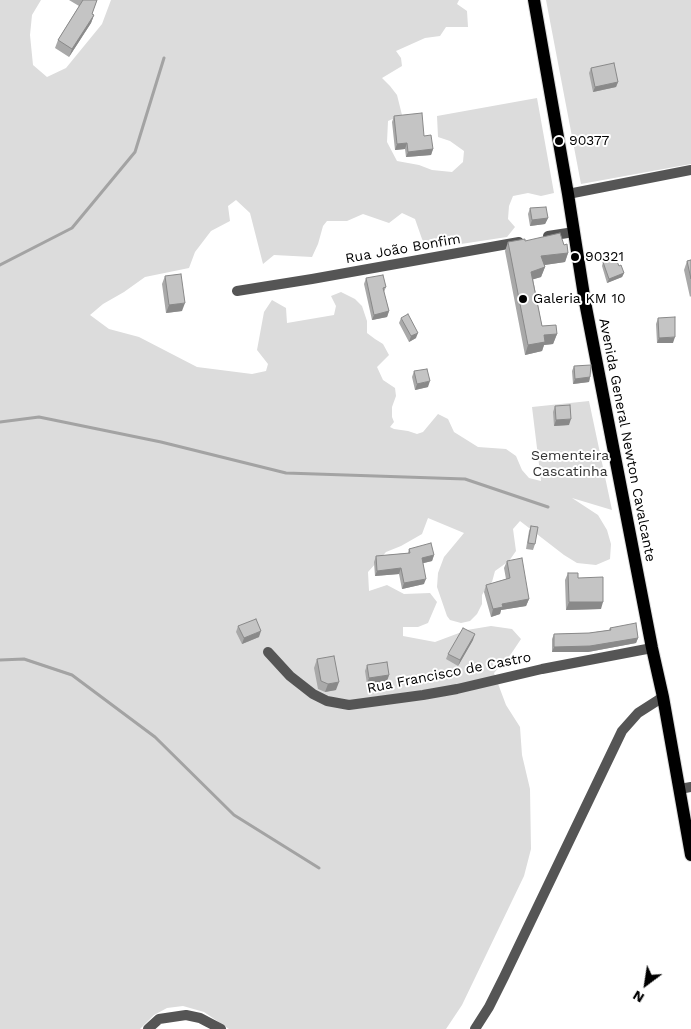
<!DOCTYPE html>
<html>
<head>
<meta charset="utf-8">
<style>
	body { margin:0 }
	#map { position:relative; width:691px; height:1029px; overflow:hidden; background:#fff; font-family:"Work Sans",sans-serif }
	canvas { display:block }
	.north { position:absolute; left:621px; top:959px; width:50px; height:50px; -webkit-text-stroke:4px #fff; paint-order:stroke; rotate:211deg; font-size:14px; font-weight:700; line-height:20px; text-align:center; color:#000 }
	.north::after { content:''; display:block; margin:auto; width:18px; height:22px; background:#000; clip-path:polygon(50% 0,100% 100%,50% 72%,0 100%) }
</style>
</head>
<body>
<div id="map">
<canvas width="691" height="1029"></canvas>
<div class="north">N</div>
</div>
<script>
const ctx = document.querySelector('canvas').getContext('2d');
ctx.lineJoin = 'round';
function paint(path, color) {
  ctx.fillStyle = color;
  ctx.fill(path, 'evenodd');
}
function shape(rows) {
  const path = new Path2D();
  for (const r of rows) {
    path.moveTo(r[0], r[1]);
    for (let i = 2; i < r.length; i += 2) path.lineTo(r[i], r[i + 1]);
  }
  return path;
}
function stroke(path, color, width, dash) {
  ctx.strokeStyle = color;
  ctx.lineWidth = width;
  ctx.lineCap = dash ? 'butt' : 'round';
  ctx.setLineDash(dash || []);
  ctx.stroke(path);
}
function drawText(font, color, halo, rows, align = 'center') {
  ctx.font = font + ' "Work Sans",sans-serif';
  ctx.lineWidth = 4;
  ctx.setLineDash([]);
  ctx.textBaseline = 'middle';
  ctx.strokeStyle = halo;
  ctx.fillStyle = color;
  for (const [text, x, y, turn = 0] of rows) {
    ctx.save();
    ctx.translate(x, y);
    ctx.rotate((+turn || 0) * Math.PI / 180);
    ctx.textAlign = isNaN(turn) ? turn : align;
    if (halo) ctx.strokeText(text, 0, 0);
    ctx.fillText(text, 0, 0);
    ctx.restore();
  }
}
paint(shape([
	[0,0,41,0,32,15,30,35,33,65,47,77,66,68,102,24,111,0,459,0,457,4,467,11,468,27,446,27,440,36,425,38,396,51,401,58,402,66,382,78,390,86,397,95,402,115,388,121,387,142,397,161,419,165,432,170,452,172,463,162,464,151,450,141,438,137,437,116,537,98,554,193,541,196,528,193,513,196,509,206,508,219,515,227,507,237,428,249,422,239,415,219,402,213,389,223,363,214,347,221,327,221,323,226,318,244,312,257,274,255,263,264,250,213,236,200,228,206,230,221,211,231,195,252,189,268,145,277,124,292,103,304,90,315,109,329,139,337,197,367,252,374,266,371,268,364,257,350,264,312,272,300,286,308,287,323,334,315,336,306,331,296,341,292,355,299,362,306,367,321,367,333,375,339,383,344,389,355,377,367,383,380,395,388,396,396,392,407,392,417,394,422,390,427,394,429,408,431,417,434,423,432,438,414,448,419,454,432,478,447,506,449,516,456,522,470,529,478,541,481,532,407,589,401,612,510,572,498,598,515,607,530,611,544,610,559,596,565,577,563,564,555,520,521,513,529,516,551,509,561,495,571,492,582,486,588,482,595,482,604,477,614,470,621,461,623,450,620,447,616,437,587,438,573,444,557,464,533,428,518,422,534,401,546,386,552,368,572,369,591,387,585,404,594,430,593,437,602,428,623,418,627,403,627,403,636,435,642,467,630,491,626,512,629,521,639,511,654,494,673,506,705,520,727,522,755,530,789,531,849,524,876,462,1005,446,1029,229,1029,204,1012,183,1006,167,1008,154,1015,140,1029,0,1029],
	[546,0,691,0,691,164,581,184]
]), '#dcdcdc');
stroke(shape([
	[0,265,72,228,135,152,164,58],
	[0,422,39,417,161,442,286,473,465,479,548,507],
	[0,660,24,659,72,675,155,737,234,815,319,868]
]), '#a3a3a3', 3);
const primary = shape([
	[534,0,568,194,585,302,652,648,663,697,691,855]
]);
stroke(primary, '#dbdbdb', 14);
stroke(shape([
	[568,194,691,170],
	[548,236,574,232],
	[237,291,312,279,519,242],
	[268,652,290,676,313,694,327,701,349,705,423,695,457,689,542,669,652,648],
	[680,789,691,787],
	[148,1029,159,1019,186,1015,200,1018,221,1029],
	[475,1029,489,1007,504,977,622,731,638,713,663,697]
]), '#555', 10);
stroke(primary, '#000', 12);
paint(shape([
	[69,0,97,0,92,14,94,15,91,23,69,57,55,48,58,40,79,6],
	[591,68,618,82,616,87,593,92,589,73],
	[394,116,424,136,433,149,431,155,406,157,405,149,395,150,392,122],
	[530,208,548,218,545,224,530,226,528,214],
	[525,241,564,245,568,253,565,262,544,265,545,267,541,277,533,279,542,326,557,334,553,344,544,345,542,351,525,355,505,251,508,242],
	[691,260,691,296,690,297,684,270,687,261],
	[603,262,619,266,624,273,622,277,607,283,602,266],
	[165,276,182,311,166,313,162,284],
	[366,278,386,287,384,292,389,311,387,317,372,320,364,284],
	[401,318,416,338,409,342,399,323],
	[658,318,673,343,657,343,656,324],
	[574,366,590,377,589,382,573,384,572,371],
	[414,371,428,387,415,390,412,377],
	[555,406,569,425,554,426,553,412],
	[531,526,535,544,533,550,526,549,529,531],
	[409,549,434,555,432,561,423,563,424,584,402,589,399,574,375,576,374,562,376,556,408,553],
	[507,561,529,599,526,606,501,610,500,614,491,617,484,592,486,585,506,579,504,568],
	[568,573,578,578,601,609,566,610,565,580],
	[238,626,259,637,242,644,236,632],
	[610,628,638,638,636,643,588,652,552,652,552,639,554,634,589,633,609,630],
	[473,640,458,666,446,659,448,654],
	[317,659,336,690,325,692,318,689,314,668],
	[367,665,389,675,387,681,367,684,365,671]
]), '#a9a9a9');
paint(shape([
	[94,15,91,23,69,57,72,49],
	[618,82,616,87,593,92,595,87],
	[407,143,405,149,395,150,397,144],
	[433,149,431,155,406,157,408,152],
	[548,218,545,224,530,226,532,220],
	[568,253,565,262,538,266,541,256],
	[545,267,541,277,528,281,531,272],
	[624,273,622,277,607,283,609,279],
	[185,303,182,311,166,313,169,305],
	[389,311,387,317,372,320,374,315],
	[418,333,416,338,409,342,411,336],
	[557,334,553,344,544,345,542,351,525,355,528,345,544,335],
	[675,337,673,343,657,343,659,338],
	[590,377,589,382,573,384,575,379],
	[430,381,428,387,415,390,417,384],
	[571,419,569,425,554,426,556,420],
	[434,555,432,561,420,564,422,558],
	[401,568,399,574,375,576,377,571],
	[426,579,424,584,402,589,404,583],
	[529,599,526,606,501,610,500,614,491,617,493,609,502,604],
	[569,602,603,602,601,609,566,610],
	[261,631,259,637,242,644,244,638],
	[475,634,473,640,458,666,460,660],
	[638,638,636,643,588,652,552,652,554,647],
	[389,675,387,681,367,684,369,678],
	[339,682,336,690,325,692,328,684]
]), '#898989');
const building = shape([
	[83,0,97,0,92,14,94,15,72,49,58,40,83,0],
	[614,63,618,82,595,87,591,68,614,63],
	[422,113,424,136,431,135,433,149,408,152,407,143,397,144,394,116,422,113],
	[546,207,548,218,532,220,530,208,546,207],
	[560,233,564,245,567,244,568,253,541,256,545,267,531,272,542,326,556,325,557,334,544,335,545,342,528,345,508,242,525,239,525,241,560,233],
	[615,257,619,266,621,265,624,273,609,279,603,262,615,257],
	[691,260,691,279,687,261,691,260],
	[181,274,185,303,169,305,165,276,181,274],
	[383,275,386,287,383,288,389,311,374,315,366,278,383,275],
	[408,314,418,333,411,336,401,318,408,314],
	[675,317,675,337,659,338,658,318,675,317],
	[591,365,590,377,575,379,574,366,591,365],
	[427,369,430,381,417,384,414,371,427,369],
	[570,405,571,419,556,420,555,406,570,405],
	[531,526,538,527,535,544,528,543,531,526],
	[431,543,434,555,422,558,426,579,404,583,401,568,377,571,376,556,410,553,409,549,431,543],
	[522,558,529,599,502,604,503,607,493,609,486,585,510,578,507,561,522,558],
	[568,573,578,573,578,578,603,577,603,602,569,602,568,573],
	[256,619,261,631,244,638,238,626,256,619],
	[636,623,638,638,590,646,554,647,554,634,589,633,611,630,610,628,636,623],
	[463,628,475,634,460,660,448,654,463,628],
	[334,656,339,682,328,684,321,681,317,659,334,656],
	[387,662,389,675,369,678,367,665,387,662]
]);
paint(building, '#c4c4c4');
stroke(building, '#898989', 1);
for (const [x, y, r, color] of [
	[559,141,5,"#000"],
	[575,257,5,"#000"],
	[523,299,5,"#000"]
]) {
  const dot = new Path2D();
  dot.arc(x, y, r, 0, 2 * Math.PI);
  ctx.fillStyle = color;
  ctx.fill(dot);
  stroke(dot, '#fff', 2);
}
drawText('14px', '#000', '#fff', [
	["90377",569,141],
	["90321",585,257],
	["Galeria KM 10",533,299]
], 'left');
drawText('14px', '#000', '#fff', [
	["Rua João Bonfim",403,249,-10],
	["Avenida General Newton Cavalcante",627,440,79],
	["Rua Francisco de Castro",449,673,-11]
]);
drawText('14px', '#333', '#fff', [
	["Sementeira",570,456],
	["Cascatinha",570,472]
]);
</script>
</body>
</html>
